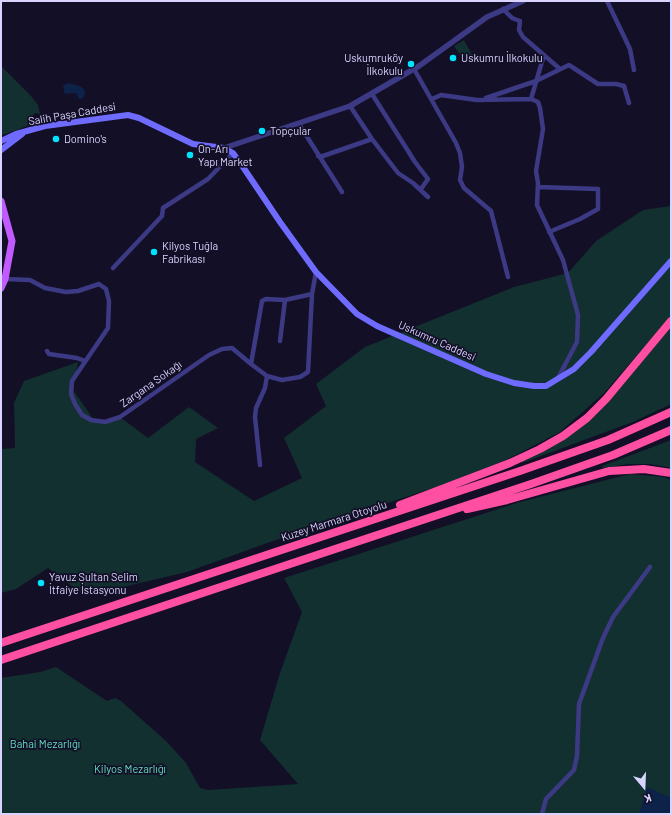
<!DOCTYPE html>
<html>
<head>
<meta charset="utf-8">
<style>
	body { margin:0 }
	#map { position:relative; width:672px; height:815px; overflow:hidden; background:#130f26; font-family:Barlow,sans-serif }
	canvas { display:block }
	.frame { position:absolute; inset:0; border:2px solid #d9d4ff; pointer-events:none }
	.north { position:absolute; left:624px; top:767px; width:40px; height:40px; -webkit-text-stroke:3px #130f26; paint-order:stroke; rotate:161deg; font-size:11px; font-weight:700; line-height:16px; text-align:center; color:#d9d4ff }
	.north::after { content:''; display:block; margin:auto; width:14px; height:18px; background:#d9d4ff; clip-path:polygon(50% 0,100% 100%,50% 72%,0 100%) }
</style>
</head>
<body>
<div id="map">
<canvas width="672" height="815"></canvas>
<div class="frame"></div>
<div class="north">K</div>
</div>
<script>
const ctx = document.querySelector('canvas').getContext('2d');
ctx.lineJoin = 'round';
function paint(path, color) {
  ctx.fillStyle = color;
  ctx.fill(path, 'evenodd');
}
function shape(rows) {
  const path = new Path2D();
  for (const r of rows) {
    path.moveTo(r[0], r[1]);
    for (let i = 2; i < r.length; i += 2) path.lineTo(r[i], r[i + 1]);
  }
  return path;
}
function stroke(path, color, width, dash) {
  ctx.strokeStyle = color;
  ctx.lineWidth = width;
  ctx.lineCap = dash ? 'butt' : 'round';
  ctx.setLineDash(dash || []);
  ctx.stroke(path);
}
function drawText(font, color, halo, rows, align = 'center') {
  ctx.font = font + ' Barlow,sans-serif';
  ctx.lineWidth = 3.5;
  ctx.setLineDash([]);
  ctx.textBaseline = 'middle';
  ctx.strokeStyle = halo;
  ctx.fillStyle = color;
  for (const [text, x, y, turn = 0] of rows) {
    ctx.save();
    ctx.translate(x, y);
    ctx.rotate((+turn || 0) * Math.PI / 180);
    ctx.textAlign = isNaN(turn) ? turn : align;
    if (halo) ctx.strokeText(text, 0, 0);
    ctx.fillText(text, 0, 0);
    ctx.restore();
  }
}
paint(shape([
	[464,40,474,58,465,62,454,46],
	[1,66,31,96,38,105,40,114,35,113,29,120,35,123,3,135,1,135],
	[671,206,671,316,604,393,560,432,508,459,439,486,270,542,187,572,85,596,48,568,16,589,1,593,1,449,15,448,14,403,24,381,78,362,73,390,96,423,120,417,148,438,189,407,218,428,196,439,195,462,254,501,302,478,284,438,326,406,316,384,365,347,514,287,568,273,596,241,643,210],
	[671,327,671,404,633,422,522,463,522,461,586,423,619,389],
	[671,440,671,468,650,464,629,464,603,468,602,466],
	[630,474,664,477,671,480,671,814,1,814,1,678,40,672,56,667,107,701,115,698,121,701,166,741,186,763,200,788,208,790,298,784,260,740,280,673,302,612,284,578,520,502]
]), '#12302f');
paint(shape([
	[68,83,80,86,84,89,85,94,83,98,79,99,76,93,66,94,64,92,63,86],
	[647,787,671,798,671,814,639,814]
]), '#0c2248');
stroke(shape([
	[607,1,630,49,634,70],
	[503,9,512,18,520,21,519,30,523,37,560,69],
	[414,69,456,143,460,153,462,167,460,180,464,188,491,211,508,277],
	[372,94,415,162,428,179,421,189],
	[486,98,536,81,569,65,598,84,616,84,624,86,629,103],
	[432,99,441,95,477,100,531,99,538,102,540,108,543,129,536,171,538,183,537,205,563,260,578,315,577,342,558,378],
	[531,99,544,55],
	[350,106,372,139,398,173,413,183,428,197],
	[299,124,342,192],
	[318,156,323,156,372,139],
	[538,187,598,189,598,209,580,219,549,232],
	[113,268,162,216,163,208,208,179,233,153],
	[5,279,30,280,45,288,66,292,78,291,99,284,106,289,109,301,108,328,72,381,71,394,75,404,82,415,91,420,105,422,120,417,209,355,222,349,232,348,251,364],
	[312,294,285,300,266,299,262,301,251,364,267,376,282,380,300,377,308,372,312,294,316,272],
	[280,341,285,300],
	[47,351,49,354,77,358,85,361],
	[260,465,255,417,256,408,265,388,267,376],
	[542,814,546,799,574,770,577,756,579,704,603,638,613,617,650,567]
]), '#3d3a85', 4.5);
stroke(shape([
	[224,148,350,106,419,66,487,17,523,1]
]), '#3d3a85', 5.5);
stroke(shape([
	[1,141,16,134,45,126,128,115,139,118,193,144,224,148,233,153,243,167,280,222,316,272,357,314,377,326,486,374,514,383,534,386,546,386,574,369,591,352,671,261],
	[1,150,22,134]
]), '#6f6bff', 6);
stroke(shape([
	[1,201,12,241,5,279,1,288]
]), '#c25bff', 7);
stroke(shape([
	[400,505,510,463,540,449,563,436,587,418,606,399,671,321],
	[467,509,507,500,609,471,644,469,671,473],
	[1,643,520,471,608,440,671,412],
	[1,660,531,484,613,455,671,430]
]), '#ff4fa3', 8);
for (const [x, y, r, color] of [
	[453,58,4,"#00e5ff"],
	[411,64,4,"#00e5ff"],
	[262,131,4,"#00e5ff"],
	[56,139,4,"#00e5ff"],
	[190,155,4,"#00e5ff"],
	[154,252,4,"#00e5ff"],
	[41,583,4,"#00e5ff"]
]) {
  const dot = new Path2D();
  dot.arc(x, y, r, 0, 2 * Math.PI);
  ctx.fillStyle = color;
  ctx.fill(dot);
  stroke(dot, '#130f26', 1.5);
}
drawText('11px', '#d9d4ff', '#130f26', [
	["Uskumruköy",403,58,"right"],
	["İlkokulu",403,71,"right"],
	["Uskumru İlkokulu",461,58],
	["Topçular",270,131],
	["Domino's",64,139],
	["On-Arı",198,149],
	["Yapı Market",198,162],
	["Kilyos Tuğla",162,246],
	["Fabrikası",162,259],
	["Yavuz Sultan Selim",49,577],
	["İtfaiye İstasyonu",49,590]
], 'left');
drawText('11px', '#d9d4ff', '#130f26', [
	["Salih Paşa Caddesi",72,114,-10],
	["Uskumru Caddesi",437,341,24],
	["Zargana Sokağı",151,384,-35],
	["Kuzey Marmara Otoyolu",334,521,-18]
]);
drawText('11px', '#5fe0c0', '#130f26', [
	["Bahai Mezarlığı",45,744],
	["Kilyos Mezarlığı",130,769]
]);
</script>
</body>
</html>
